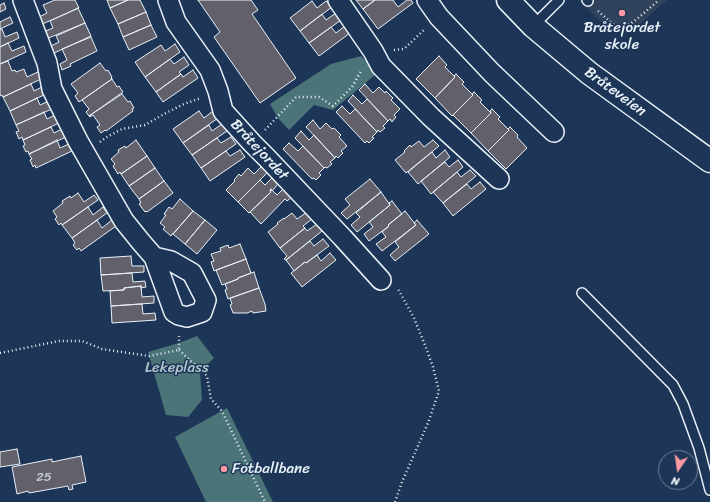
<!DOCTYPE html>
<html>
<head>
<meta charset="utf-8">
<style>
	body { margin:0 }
	#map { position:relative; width:710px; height:502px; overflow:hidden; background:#1d3557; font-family:Sriracha,sans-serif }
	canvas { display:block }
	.north { position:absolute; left:658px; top:450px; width:40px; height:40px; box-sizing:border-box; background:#1d3557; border:1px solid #6e8097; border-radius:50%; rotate:193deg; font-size:11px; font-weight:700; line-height:16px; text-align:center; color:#e8f1f8 }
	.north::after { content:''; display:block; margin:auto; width:14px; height:18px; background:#ff9aa2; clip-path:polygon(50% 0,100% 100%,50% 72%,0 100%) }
</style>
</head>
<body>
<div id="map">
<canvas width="710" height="502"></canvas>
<div class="north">N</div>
</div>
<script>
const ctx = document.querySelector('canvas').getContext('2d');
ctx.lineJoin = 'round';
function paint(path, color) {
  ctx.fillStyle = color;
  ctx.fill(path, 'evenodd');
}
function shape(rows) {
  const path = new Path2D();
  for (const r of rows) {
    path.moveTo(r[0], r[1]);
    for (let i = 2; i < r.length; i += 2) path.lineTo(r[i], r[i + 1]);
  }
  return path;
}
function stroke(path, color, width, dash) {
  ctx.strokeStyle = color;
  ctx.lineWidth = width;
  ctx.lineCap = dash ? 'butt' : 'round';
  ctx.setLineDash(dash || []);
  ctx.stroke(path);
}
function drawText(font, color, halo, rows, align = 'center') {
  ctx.font = font + ' Sriracha,sans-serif';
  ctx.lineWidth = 3;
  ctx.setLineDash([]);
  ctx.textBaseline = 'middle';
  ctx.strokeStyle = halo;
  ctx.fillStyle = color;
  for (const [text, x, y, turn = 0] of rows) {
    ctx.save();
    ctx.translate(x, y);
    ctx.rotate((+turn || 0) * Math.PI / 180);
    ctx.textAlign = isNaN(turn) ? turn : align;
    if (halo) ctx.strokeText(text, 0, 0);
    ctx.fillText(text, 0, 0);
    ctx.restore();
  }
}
paint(shape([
	[579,0,667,0,632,31,624,34,617,33,609,30]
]), '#31425d');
paint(shape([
	[361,56,367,62,375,75,333,110,314,105,289,130,278,118,270,104,331,64],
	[197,336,214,358,200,372,202,400,188,417,166,415,148,352,179,343],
	[227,408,273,502,206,502,175,437]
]), '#4b7478');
const building = shape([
	[55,0,75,0,79,8,40,25,37,18,47,13,43,5,55,0],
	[107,0,128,0,110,8,107,0],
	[128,0,140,0,146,12,118,24,110,8,128,0],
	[198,0,251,0,258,10,252,14,296,78,260,103,214,37,220,32,198,0],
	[356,0,375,0,363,9,356,0],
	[375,0,393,0,398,7,407,0,411,0,413,3,378,29,363,9,375,0],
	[312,1,317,8,326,1,332,7,300,31,290,18,312,1],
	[4,3,6,9,0,12,0,5,4,3],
	[78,8,85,23,46,39,43,32,53,28,50,21,78,8],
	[146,12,151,25,123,37,118,24,146,12],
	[336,13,341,20,309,43,300,31,322,14,326,20,336,13],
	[10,17,13,23,0,29,0,22,10,17],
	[85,23,91,36,52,54,49,47,59,42,56,36,85,23],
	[151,25,157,37,129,50,123,37,151,25],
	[345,26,350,33,319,56,309,43,331,27,336,33,345,26],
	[0,29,2,29,5,37,17,32,19,38,0,47,0,29],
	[91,37,97,51,70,64,71,66,62,70,60,64,67,60,62,49,91,37],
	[8,43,12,51,24,46,26,52,0,64,0,47,8,43],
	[175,44,180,52,145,77,135,62,161,45,165,51,175,44],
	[439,56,447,65,445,67,455,77,435,98,416,79,439,56],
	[184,57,189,65,179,72,181,74,156,92,145,77,170,59,174,64,184,57],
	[8,61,12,71,15,70,16,72,24,69,27,77,38,72,41,79,3,97,2,95,0,96,0,64,8,61],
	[100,63,106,71,108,70,112,77,111,78,112,79,79,102,75,96,78,93,71,84,100,63],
	[193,70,198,78,163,102,156,92,181,74,183,77,193,70],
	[456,74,464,82,462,84,473,95,452,116,435,98,455,77,454,76,456,74],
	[112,79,117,87,119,86,123,92,89,116,86,112,89,109,82,100,112,79],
	[31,84,34,91,44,86,48,93,10,111,3,97,31,84],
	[365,84,373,93,379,87,385,93,386,91,393,98,391,100,400,109,394,115,396,117,392,122,390,119,388,121,359,90,365,84],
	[474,92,482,100,480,102,491,113,471,133,453,115,473,95,472,94,474,92],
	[122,94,128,102,130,101,134,108,132,109,133,111,106,131,105,130,101,133,97,127,100,125,93,115,90,117,89,116,122,94],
	[353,95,362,104,367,99,388,121,383,126,385,128,380,132,378,130,377,132,348,101,353,95],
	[37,98,40,105,51,100,54,108,16,125,10,111,37,98],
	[342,106,350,114,355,109,377,132,372,137,374,138,369,143,367,141,365,143,336,112,342,106],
	[492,109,500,117,498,119,509,130,488,151,471,133,491,113,490,111,492,109],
	[199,111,204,118,213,111,218,118,183,143,173,129,199,111],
	[44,112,47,119,57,114,61,122,23,140,22,137,19,139,16,132,19,131,16,125,44,112],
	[313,120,320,129,326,123,332,129,334,128,341,135,339,137,347,146,341,151,343,153,338,158,336,156,335,158,306,127,313,120],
	[222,124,227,131,192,155,183,143,209,125,212,131,222,124],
	[51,127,54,133,64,128,68,136,29,154,28,151,26,152,23,146,25,145,23,140,51,127],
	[510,127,518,135,517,137,527,148,506,169,488,151,509,130,508,129,510,127],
	[301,131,309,140,314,135,335,158,330,162,332,164,327,168,325,167,324,168,295,138,301,131],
	[231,137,236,144,201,168,192,155,217,138,221,143,231,137],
	[57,140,60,148,71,143,74,150,36,168,35,165,33,167,30,160,32,159,29,154,57,140],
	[136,140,147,156,121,174,120,172,118,174,113,166,115,164,111,159,119,152,118,150,125,146,126,148,136,140],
	[433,140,439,146,406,173,395,160,405,152,404,151,410,145,411,147,419,141,424,147,433,140],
	[289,143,298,151,303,146,324,168,319,173,321,175,316,180,314,178,312,179,283,149,289,143],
	[240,150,245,157,210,181,201,168,226,151,230,156,240,150],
	[445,150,450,157,418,184,408,172,432,152,436,158,445,150],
	[147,156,155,168,129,186,121,174,147,156],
	[458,160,463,167,431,194,421,181,445,162,449,167,458,160],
	[262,166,268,172,238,202,226,190,235,181,234,180,239,174,241,176,248,168,254,174,262,166],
	[155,168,164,181,139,199,129,186,155,168],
	[470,170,476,176,443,203,433,192,457,172,461,177,470,170],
	[273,177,279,183,272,191,271,189,270,191,271,192,249,213,238,202,260,180,265,185,273,177],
	[370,179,381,192,347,219,341,213,350,205,345,199,370,179],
	[164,181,173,193,147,212,146,211,145,212,139,204,141,203,139,199,164,181],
	[480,182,486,189,453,216,443,203,467,184,471,189,480,182],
	[271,189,277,195,283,189,292,197,287,201,285,199,261,224,250,212,271,192,270,191,271,189],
	[381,192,390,205,357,232,351,225,360,217,356,213,381,192],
	[78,193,84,202,94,195,98,200,62,225,61,223,59,225,55,219,57,217,53,211,63,203,62,201,70,196,71,198,78,193],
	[180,199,193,211,173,234,172,234,171,236,163,229,165,227,160,223,166,215,164,214,169,207,172,209,180,199],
	[392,201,402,214,388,225,389,226,369,241,364,234,373,227,369,222,390,205,389,203,392,201],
	[88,207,93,215,103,207,107,213,72,238,62,225,88,207],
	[193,211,205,220,185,244,173,234,193,211],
	[405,211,416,225,382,251,376,244,386,237,382,232,389,226,388,225,405,211],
	[307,212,312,219,303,226,305,228,280,248,268,232,278,224,277,223,284,218,284,219,292,213,297,219,307,212],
	[97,220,102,228,112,220,116,226,81,251,79,248,77,250,73,245,75,243,72,238,97,220],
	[205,220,217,230,197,254,185,244,205,220],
	[417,220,429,234,395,261,390,255,399,247,395,242,416,225,414,223,417,220],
	[317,224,322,231,286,260,284,259,287,256,280,248,305,228,307,231,317,224],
	[323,239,329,246,306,263,305,262,294,271,286,260,310,241,314,246,323,239],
	[240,244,246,259,214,271,211,262,214,261,211,254,221,251,220,248,228,245,229,248,240,244],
	[330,253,336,260,302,287,291,273,305,262,306,263,317,255,321,261,330,253],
	[131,256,132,266,144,266,144,272,101,275,100,258,131,256],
	[246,259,251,273,238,278,238,279,222,285,216,270,246,259],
	[254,272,259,288,228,299,225,290,227,289,225,284,238,279,238,278,254,272],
	[132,273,133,282,145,281,146,287,141,288,141,286,124,288,124,290,103,291,101,275,132,273],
	[141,286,142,297,154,296,154,303,111,306,110,291,124,290,124,288,141,286],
	[259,288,265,304,266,311,253,313,252,311,247,313,233,313,230,305,232,304,230,298,259,288],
	[142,304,143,314,155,313,156,320,112,323,111,306,142,304],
	[17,449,20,464,0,467,0,452,17,449],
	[81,456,86,482,72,485,73,489,69,490,68,486,29,493,28,491,17,494,12,467,52,459,52,462,81,456]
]);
paint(building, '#61606b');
stroke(building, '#e8f1f8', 1);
const lane = shape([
	[587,0,588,1],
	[533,26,559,0],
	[582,293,673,385,683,404,699,448,710,490]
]);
const street = shape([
	[23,0,47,63,52,89,78,141,124,221,141,242,154,257,174,312,179,315,187,317,202,312,206,300,192,273,171,261,154,257],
	[168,0,176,22,210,70,218,91,223,111,252,143,266,157,343,238,381,280],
	[338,0,373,51,381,66,431,117,499,179],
	[427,0,439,17,492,73,554,132]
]);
const secondary = shape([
	[508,0,533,26,589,73,710,161]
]);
stroke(lane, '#e8f1f8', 12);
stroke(street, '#e8f1f8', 22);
stroke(secondary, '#e8f1f8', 25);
stroke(shape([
	[598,11,614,25,618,27,624,26,630,24,637,19,659,0],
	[394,50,404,49,425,29],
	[265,130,296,97,319,97,333,106,352,87,361,71],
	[100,142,105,138,122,129,145,125,164,114,184,104,201,98],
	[179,350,207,376,211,399,222,411,265,502],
	[0,353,59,341,82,341,102,349,149,356,179,350,179,336],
	[395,502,402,482,428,423,439,391,433,367,425,345,414,318,398,289]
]), '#e8f1f8', 2.5, [1, 3]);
stroke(lane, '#1d3557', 9);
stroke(street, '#1d3557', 19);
stroke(secondary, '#1d3557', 22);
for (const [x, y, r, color] of [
	[622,13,4,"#ff9aa2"],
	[224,469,4,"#ff9aa2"]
]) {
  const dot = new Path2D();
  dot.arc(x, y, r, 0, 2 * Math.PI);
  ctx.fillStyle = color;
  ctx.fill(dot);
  stroke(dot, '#1d3557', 1.5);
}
drawText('13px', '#c6cdd5', null, [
	["25",44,478]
]);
drawText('15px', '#e8f1f8', '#1d3557', [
	["Bråtejordet",622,28],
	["skole",622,45],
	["Fotballbane",232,469,"left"]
]);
drawText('15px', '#e8f1f8', '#1d3557', [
	["Bråteveien",615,92,36],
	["Bråtejordet",259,150,47]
]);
drawText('15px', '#b1c5cb', '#1d3557', [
	["Lekeplass",177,368]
]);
</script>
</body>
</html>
